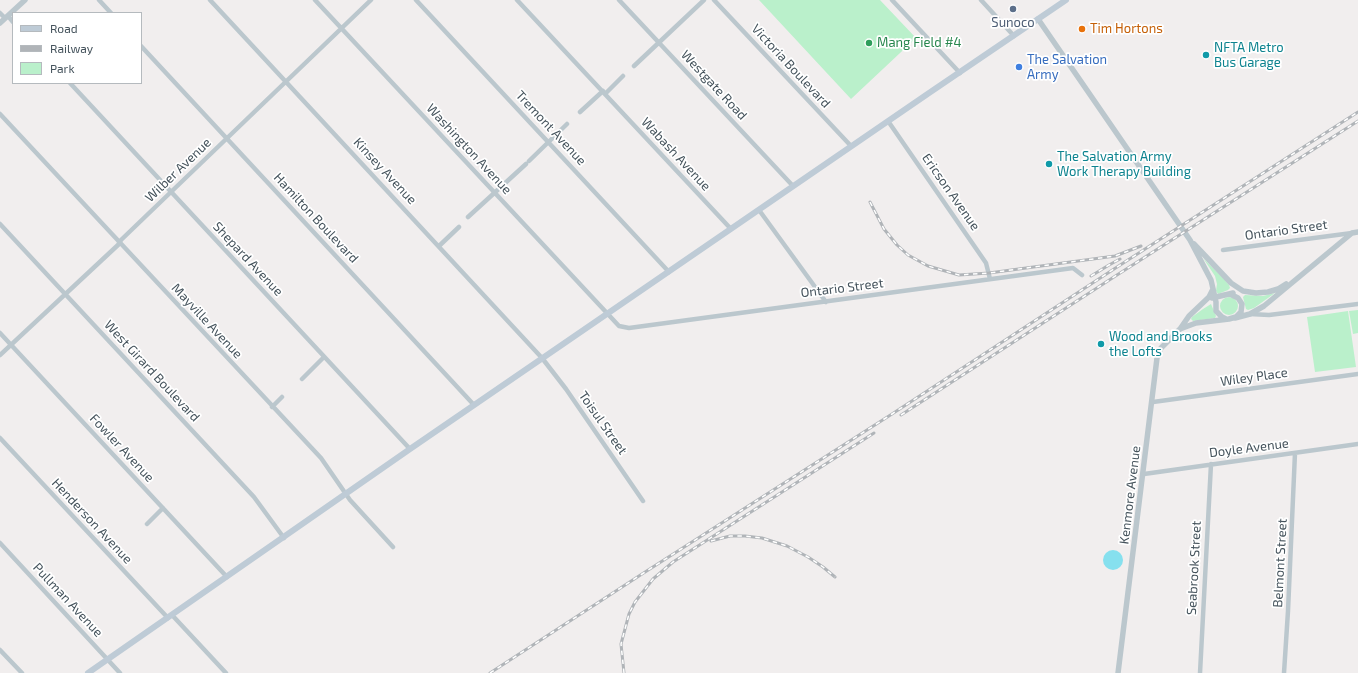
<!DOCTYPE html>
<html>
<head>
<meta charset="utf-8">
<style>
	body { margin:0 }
	#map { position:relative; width:1358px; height:673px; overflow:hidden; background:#f1eeee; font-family:"Exo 2",sans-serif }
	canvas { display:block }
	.legend { position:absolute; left:12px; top:12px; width:130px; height:72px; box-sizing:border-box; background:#fff; border:1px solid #b5babe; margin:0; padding:5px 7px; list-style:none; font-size:12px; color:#45535c }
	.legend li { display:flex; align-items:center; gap:8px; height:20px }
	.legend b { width:20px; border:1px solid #b5babe }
</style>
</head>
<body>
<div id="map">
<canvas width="1358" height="673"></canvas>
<ul class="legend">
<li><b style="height:5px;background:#becbd6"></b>Road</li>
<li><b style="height:5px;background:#b0b4b8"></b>Railway</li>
<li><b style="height:11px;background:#baf0cb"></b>Park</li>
</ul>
</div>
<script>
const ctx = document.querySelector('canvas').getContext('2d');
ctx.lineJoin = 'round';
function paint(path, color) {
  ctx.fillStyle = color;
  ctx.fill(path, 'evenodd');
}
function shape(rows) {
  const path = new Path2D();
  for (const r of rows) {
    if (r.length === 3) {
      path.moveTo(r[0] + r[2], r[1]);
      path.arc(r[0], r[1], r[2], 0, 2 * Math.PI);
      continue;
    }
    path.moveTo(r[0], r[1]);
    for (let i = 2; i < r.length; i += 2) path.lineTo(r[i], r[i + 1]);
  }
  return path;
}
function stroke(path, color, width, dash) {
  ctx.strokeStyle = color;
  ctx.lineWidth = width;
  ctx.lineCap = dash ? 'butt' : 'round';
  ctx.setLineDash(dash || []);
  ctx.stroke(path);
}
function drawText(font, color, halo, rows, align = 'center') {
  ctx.font = font + ' "Exo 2",sans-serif';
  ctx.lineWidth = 3.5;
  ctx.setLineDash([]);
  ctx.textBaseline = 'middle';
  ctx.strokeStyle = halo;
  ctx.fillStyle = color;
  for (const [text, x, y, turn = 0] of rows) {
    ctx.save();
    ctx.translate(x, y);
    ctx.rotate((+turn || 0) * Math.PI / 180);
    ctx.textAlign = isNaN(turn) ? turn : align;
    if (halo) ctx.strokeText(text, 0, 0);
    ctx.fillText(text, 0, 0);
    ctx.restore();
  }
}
paint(shape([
	[759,0,880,0,916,38,851,99],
	[1203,258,1224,279,1229,285,1230,288,1228,290,1218,294,1216,291,1217,284,1215,276],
	[1275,293,1254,308,1248,310,1246,309,1243,297,1245,295,1263,296],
	[1229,306,9],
	[1211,304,1216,316,1215,318,1193,321,1191,319,1192,317,1203,309],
	[1358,310,1358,333,1353,334,1349,311],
	[1348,311,1356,367,1315,372,1307,317]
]), '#baf0cb');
paint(shape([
	[1113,560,10]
]), '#86e0ee');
stroke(shape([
	[99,0,111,13],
	[210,0,542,358,566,389,643,501],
	[315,0,619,326,629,328,1073,268,1082,275],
	[416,0,669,272],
	[517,0,731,229],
	[619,0,793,186],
	[714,0,851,146],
	[892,0,960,73],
	[981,0,1014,36],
	[0,13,5,18],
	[8,16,13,22],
	[141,46,474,405],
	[634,66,704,0],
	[70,83,410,449],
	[605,94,623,76],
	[580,112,603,91],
	[0,114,321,458,350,500,393,547],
	[888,121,986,263,990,279],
	[529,161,567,124],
	[759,210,826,302],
	[468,217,526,164],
	[0,224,254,497,284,538],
	[439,246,459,227],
	[1223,250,1352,233],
	[1250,314,1269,315,1358,304],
	[0,333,227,577],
	[0,355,118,245,121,240,147,215,371,0],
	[302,379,324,357],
	[1153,402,1358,374],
	[272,407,282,397],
	[0,438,168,618],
	[1144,474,1358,444],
	[147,524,163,508],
	[0,543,120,673],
	[172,615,226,673],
	[0,650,22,673],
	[1200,673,1211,464],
	[1284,673,1288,611,1295,453]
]), '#bbc7cd', 4.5);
stroke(shape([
	[1038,19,1190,240,1211,280,1216,302,1216,311,1222,317,1226,319],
	[0,23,25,0],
	[1194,244,1231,283,1243,291,1256,293,1268,292,1278,289,1286,284],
	[1212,298,1233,293],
	[1235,318,1250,314,1264,306,1352,233,1358,232],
	[1180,329,1196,323,1229,319,1236,317,1241,312,1242,304,1238,298,1230,294],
	[1118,673,1157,358,1161,348,1180,329,1189,316,1209,297,1213,289]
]), '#bbc7cd', 5.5);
stroke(shape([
	[88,673,410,449,929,93,1066,0]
]), '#becbd6', 6);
const rail = shape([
	[870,202,884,229,897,245,908,255,928,266,959,275,989,273,1115,256,1141,246],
	[1091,276,1109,265,1120,259],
	[901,415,1117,275,1358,121],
	[711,541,730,536,745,536,762,538,787,546,808,557,823,567,835,577],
	[490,673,642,574,892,414,1114,269,1358,112],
	[624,673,621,644,629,614,635,602,653,579,673,562,874,433]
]);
stroke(rail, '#b0b4b8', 3);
stroke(rail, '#fff', 1.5, [4.5]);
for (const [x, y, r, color] of [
	[1013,9,4,"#5c6f8a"],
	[1082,29,4,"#e8710a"],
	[869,43,4,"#2e9e5b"],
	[1206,55,4,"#0f9aa8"],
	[1019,67,4,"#3f7fe0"],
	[1049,164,4,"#0f9aa8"],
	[1101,344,4,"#0f9aa8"]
]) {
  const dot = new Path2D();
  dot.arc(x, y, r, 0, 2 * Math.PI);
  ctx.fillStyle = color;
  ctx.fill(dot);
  stroke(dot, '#fff', 1.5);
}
drawText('13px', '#4e5e75', '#fff', [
	["Sunoco",1013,23]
]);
drawText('13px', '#c56008', '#fff', [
	["Tim Hortons",1090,29]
], 'left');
drawText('13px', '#27864d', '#fff', [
	["Mang Field #4",877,43]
], 'left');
drawText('13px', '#0d838f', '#fff', [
	["NFTA Metro",1214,48],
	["Bus Garage",1214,63],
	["The Salvation Army",1057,157],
	["Work Therapy Building",1057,172],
	["Wood and Brooks",1109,337],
	["the Lofts",1109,352]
], 'left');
drawText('13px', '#366cbe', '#fff', [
	["The Salvation",1027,60],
	["Army",1027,75]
], 'left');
drawText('13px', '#45535c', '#fff', [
	["Victoria Boulevard",791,66,47],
	["Westgate Road",714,85,47],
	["Tremont Avenue",551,128,47],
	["Washington Avenue",469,149,47],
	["Wabash Avenue",676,154,47],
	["Wilber Avenue",178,170,-44],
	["Kinsey Avenue",385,171,47],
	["Ericson Avenue",951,192,55],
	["Hamilton Boulevard",316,218,47],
	["Ontario Street",1286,230,-8],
	["Shepard Avenue",248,259,47],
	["Ontario Street",842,288,-7],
	["Mayville Avenue",207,321,47],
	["West Girard Boulevard",152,371,47],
	["Wiley Place",1254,377,-8],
	["Toisul Street",603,423,55],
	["Fowler Avenue",122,448,47],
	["Doyle Avenue",1249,448,-7],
	["Kenmore Avenue",1130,495,-83],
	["Henderson Avenue",92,521,47],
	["Belmont Street",1280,563,-87],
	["Seabrook Street",1194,568,-87],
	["Pullman Avenue",68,600,47]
]);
</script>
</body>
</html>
